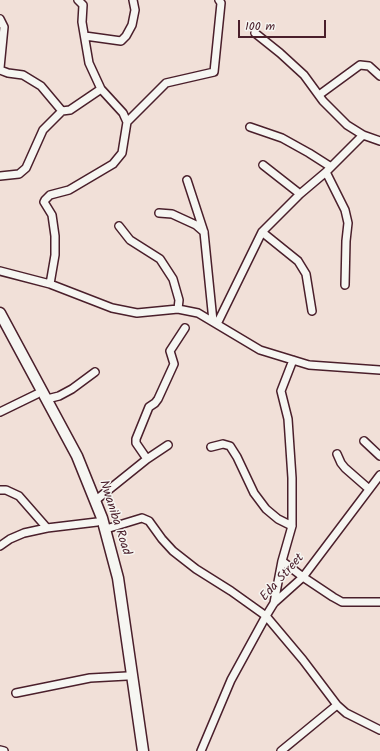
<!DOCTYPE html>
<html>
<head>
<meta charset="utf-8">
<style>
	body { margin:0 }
	#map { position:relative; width:380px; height:751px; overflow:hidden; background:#f1e0d8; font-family:Kalam,sans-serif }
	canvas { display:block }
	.scale { position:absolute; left:238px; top:20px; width:88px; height:18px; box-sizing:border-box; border:2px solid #4a1f2b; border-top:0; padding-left:5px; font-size:12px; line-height:14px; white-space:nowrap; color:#4a1f2b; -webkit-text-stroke:3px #f6f6f2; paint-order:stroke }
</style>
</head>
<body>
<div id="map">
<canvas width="380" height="751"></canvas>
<div class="scale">100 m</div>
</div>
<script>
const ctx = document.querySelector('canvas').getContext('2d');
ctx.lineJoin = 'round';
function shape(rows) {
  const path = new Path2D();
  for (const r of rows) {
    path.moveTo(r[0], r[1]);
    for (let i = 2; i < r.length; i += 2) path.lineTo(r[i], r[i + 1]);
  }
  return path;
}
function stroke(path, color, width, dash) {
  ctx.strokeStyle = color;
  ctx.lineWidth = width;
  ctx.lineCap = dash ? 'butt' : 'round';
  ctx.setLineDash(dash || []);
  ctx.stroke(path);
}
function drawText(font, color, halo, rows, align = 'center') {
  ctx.font = font + ' Kalam,sans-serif';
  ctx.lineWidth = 3;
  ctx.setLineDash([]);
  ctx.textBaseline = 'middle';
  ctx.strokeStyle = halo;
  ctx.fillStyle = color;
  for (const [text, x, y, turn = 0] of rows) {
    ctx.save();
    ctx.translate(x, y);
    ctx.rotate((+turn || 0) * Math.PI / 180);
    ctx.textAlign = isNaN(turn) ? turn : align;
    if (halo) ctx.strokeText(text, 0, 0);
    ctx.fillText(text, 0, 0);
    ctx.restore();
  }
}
const minor = shape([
	[0,19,4,27,0,68],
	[255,33,280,53,304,75,323,101,347,125,363,135,380,141],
	[85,36,121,41,126,36,132,25,135,10,133,0],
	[0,70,8,73,23,75,41,86,62,111,70,110,101,89],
	[319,95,360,65,369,66,380,76],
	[127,122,166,83,214,72,221,3,219,0],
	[250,127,282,138,309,153,331,167],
	[263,165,300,194],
	[326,172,345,210,348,223,346,241,345,285],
	[0,176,19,174,26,168,43,130,62,111],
	[187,180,204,232,213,321],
	[159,213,172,214,196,225,204,232],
	[119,226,130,240,160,259,173,279,179,300,178,309],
	[262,232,298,261,306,274,312,311],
	[0,271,50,284,112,308,137,313,178,309,198,313,260,350,309,365,380,370],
	[50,284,55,255,55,236,52,215,44,202,45,200,50,195,69,190,113,164,122,153,127,122,123,113,101,89,89,63,82,22,83,5,78,0],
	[217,324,262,232,300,194,326,172,363,135],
	[47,399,59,396,72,389,95,372],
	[0,412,37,394],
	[364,441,380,456],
	[211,447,223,444,230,446,237,457,254,493,266,509,278,519,292,526],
	[337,454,341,463,345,468,369,489],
	[147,459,136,443,136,439,149,407,155,403,158,399,174,364,170,351,185,328],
	[0,490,6,490,19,496,47,528],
	[96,500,147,459,168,445],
	[106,529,142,518,149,521,162,539,173,551,196,569,231,591,266,616,303,660,337,705,346,713,380,730],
	[0,546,10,539,24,533,47,528,97,522],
	[282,561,303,577,333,597,342,602,380,602],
	[274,603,282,561,292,526,292,478,288,419,281,391,293,360],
	[16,693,90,678,127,676],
	[0,750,4,751],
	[201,751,231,680,266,616,274,603,303,577,380,475],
	[281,751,337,705]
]);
const secondary = shape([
	[0,313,77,456,102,518,118,578,143,751]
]);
stroke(minor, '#4a1f2b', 10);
stroke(secondary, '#4a1f2b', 13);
stroke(minor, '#f6f6f2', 7);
stroke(secondary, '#f6f6f2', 10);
drawText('13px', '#4a1f2b', '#f6f6f2', [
	["Nwaniba Road",114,518,72],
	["Eda Street",283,578,-48]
]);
</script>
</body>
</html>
